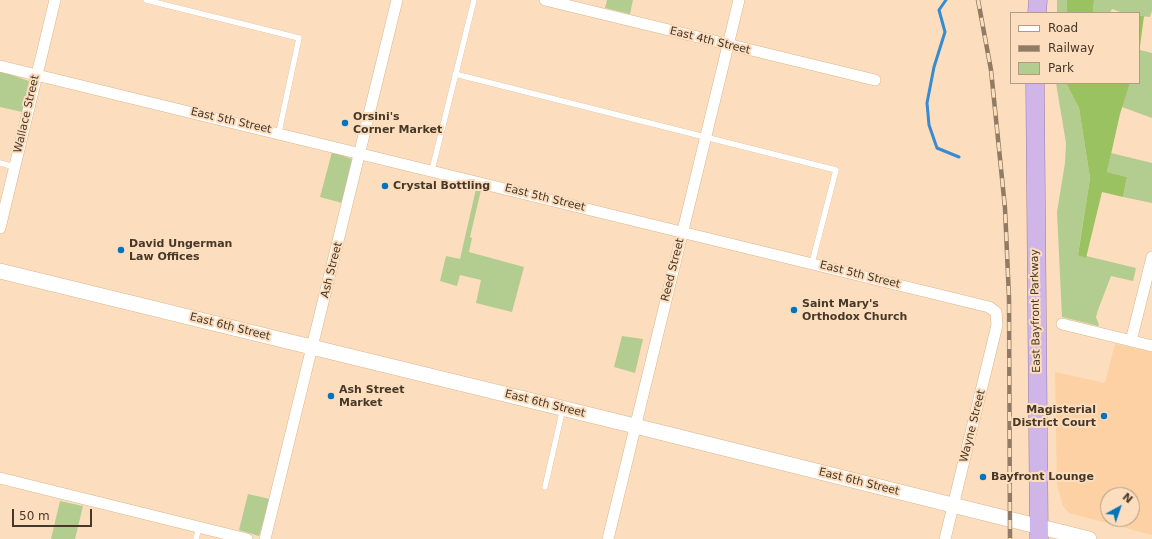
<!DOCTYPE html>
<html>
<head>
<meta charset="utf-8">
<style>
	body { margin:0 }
	#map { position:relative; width:1152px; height:539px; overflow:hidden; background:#fcdebe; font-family:"DejaVu Sans",sans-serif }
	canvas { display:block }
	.legend { position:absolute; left:1010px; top:12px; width:130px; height:72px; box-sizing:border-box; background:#fcdebe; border:1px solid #b39b82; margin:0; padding:5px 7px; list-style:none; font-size:12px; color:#463727 }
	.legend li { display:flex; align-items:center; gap:8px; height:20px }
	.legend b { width:20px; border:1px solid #b39b82 }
	.north { position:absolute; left:1100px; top:487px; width:40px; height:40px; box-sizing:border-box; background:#fcdebe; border:1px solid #b39b82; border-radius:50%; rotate:40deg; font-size:11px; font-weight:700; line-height:16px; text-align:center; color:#463727 }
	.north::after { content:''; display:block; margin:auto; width:14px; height:18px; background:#0274be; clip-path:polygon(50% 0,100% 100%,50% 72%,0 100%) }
	.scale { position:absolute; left:12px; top:509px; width:80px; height:18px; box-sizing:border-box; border:2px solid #463727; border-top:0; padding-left:5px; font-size:12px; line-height:14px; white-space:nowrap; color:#463727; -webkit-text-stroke:3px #fcdebe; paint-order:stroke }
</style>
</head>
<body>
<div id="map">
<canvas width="1152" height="539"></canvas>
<ul class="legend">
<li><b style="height:5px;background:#fff"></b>Road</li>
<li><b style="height:5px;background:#917b65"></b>Railway</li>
<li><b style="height:11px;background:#b2cd8f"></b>Park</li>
</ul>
<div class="north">N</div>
<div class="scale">50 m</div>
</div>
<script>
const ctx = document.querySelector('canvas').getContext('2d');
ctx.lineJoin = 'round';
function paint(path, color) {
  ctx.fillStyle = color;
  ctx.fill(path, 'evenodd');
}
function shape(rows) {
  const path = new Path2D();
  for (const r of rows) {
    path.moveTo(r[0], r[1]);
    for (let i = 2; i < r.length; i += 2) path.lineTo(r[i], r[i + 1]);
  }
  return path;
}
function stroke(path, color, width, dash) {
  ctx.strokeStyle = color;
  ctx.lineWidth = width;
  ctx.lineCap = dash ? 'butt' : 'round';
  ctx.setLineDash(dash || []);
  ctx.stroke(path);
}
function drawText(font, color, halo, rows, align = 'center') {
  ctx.font = font + ' "DejaVu Sans",sans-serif';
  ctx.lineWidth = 4;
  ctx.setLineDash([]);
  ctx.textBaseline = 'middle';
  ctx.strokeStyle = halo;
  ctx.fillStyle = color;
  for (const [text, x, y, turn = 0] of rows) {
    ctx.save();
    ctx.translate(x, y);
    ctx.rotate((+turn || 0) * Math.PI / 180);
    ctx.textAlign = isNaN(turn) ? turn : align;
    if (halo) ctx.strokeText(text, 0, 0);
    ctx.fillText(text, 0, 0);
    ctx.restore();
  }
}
paint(shape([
	[1115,344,1152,352,1152,535,1069,513,1063,506,1057,485,1055,372,1105,383],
	[1108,495,1132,495,1132,519,1108,519]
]), '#fdd1a4');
paint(shape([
	[607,0,633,0,630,14,605,8],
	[1057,0,1067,0,1067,13,1057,13],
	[1094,0,1152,0,1152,11,1150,17,1139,16,1139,13,1123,13,1112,9,1110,13,1093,13],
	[1140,50,1152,53,1152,118,1122,107,1130,83,1139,83],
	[0,71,29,81,22,112,0,107],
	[1056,83,1066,83,1079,108,1090,178,1078,254,1136,268,1133,281,1111,276,1098,310,1096,317,1099,325,1098,326,1062,317,1057,212,1065,163,1066,143],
	[332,152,352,159,342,203,320,197],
	[1111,153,1152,163,1152,203,1123,197,1127,177,1107,172],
	[476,189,481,190,470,237,472,238,469,252,524,267,512,312,476,303,481,280,460,275,457,286,440,281,446,256,460,259],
	[622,336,643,339,635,373,614,367],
	[248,494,270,499,259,536,239,530],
	[60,501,83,506,75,539,51,539]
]), '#b2cd8f');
paint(shape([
	[1067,0,1094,0,1093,13,1067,13],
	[1139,16,1144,16,1139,54],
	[1066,83,1130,83,1120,114,1107,172,1127,177,1123,197,1102,192,1086,258,1078,255,1090,178,1079,108]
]), '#9ac261');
stroke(shape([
	[946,0,939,10,945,32,934,67,927,103,929,125,937,148,959,157]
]), '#378bd1', 3);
const service = shape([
	[146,0,299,38,279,132],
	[455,74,836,170,812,263],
	[0,163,14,167],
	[432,170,474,0],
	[545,487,563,408],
	[196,539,199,527]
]);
const minor = shape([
	[545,0,875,80],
	[0,66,989,307,996,312,997,325,945,539],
	[0,228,55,0],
	[1062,324,1152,346],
	[1131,341,1152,257],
	[0,478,247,539],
	[265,539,397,0],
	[608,539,739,0]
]);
const secondary = shape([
	[0,271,623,423,1089,539]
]);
const trunk = shape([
	[1037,13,1038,0],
	[1035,83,1039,539]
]);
stroke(service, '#dab58e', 6);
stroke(minor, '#dab58e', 12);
stroke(secondary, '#dab58e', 16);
stroke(trunk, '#987da1', 19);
stroke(service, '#fff', 5.5);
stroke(minor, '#fff', 11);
stroke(secondary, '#fff', 15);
stroke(trunk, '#d0b6e8', 18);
const rail = shape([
	[978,0,991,70,1005,208,1009,298,1010,539]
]);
stroke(rail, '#917b65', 4.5);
stroke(rail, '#fcdebe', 3, [9]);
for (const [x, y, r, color] of [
	[345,123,4,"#0274be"],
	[385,186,4,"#0274be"],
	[121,250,4,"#0274be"],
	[794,310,4,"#0274be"],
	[331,396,4,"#0274be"],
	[1104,416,4,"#0274be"],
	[983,477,4,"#0274be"]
]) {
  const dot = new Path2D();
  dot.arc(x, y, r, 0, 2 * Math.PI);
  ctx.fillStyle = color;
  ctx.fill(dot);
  stroke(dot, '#fcdebe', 1.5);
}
drawText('11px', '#463727', '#fcdebe', [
	["East 4th Street",710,41,14],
	["Wallace Street",27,114,-77],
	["East 5th Street",231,121,13],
	["East 5th Street",545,198,14],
	["Ash Street",332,270,-76],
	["Reed Street",673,270,-76],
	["East 5th Street",860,275,14],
	["East Bayfront Parkway",1036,311,-91],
	["East 6th Street",230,327,14],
	["East 6th Street",545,404,14],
	["Wayne Street",973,426,-76],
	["East 6th Street",859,482,14]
]);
drawText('bold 11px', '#463727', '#fcdebe', [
	["Orsini's",353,117],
	["Corner Market",353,130],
	["Crystal Bottling",393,186],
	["David Ungerman",129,244],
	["Law Offices",129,257],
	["Saint Mary's",802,304],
	["Orthodox Church",802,317],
	["Ash Street",339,390],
	["Market",339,403],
	["Magisterial",1096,410,"right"],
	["District Court",1096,423,"right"],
	["Bayfront Lounge",991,477]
], 'left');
</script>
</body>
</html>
